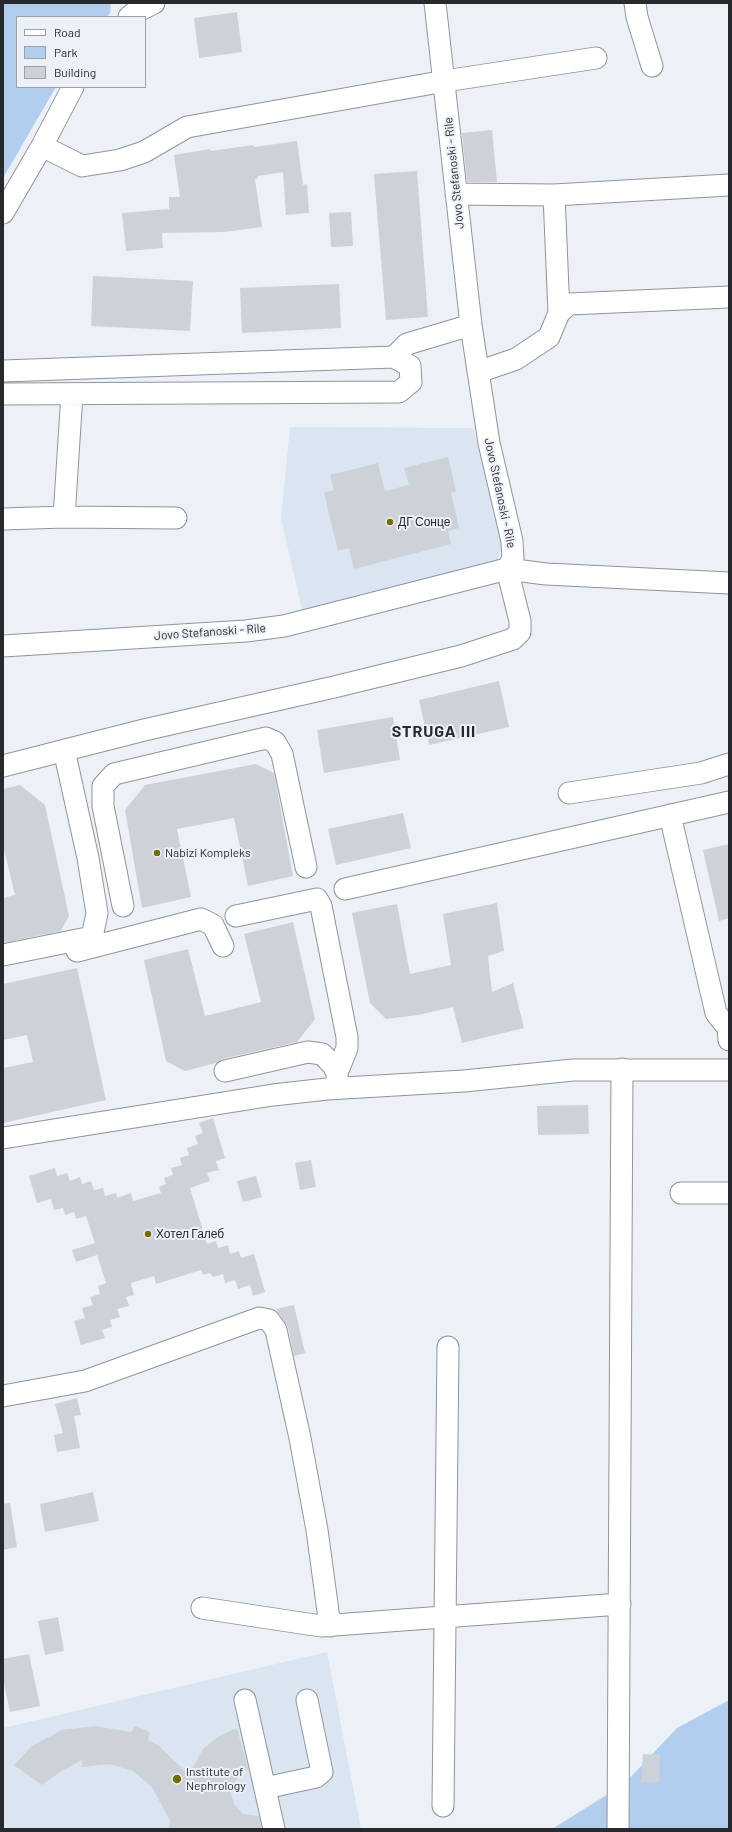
<!DOCTYPE html>
<html>
<head>
<meta charset="utf-8">
<style>
	body { margin:0 }
	#map { position:relative; width:732px; height:1832px; overflow:hidden; background:#ecf1f8; font-family:Barlow,sans-serif }
	canvas { display:block }
	.frame { position:absolute; inset:0; border:4px solid #27292c; pointer-events:none }
	.legend { position:absolute; left:16px; top:16px; width:130px; height:72px; box-sizing:border-box; background:#ecf1f8; border:1px solid #9da1a6; margin:0; padding:5px 7px; list-style:none; font-size:12px; color:#27292c }
	.legend li { display:flex; align-items:center; gap:8px; height:20px }
	.legend b { width:20px; border:1px solid #9da1a6 }
</style>
</head>
<body>
<div id="map">
<canvas width="732" height="1832"></canvas>
<div class="frame"></div>
<ul class="legend">
<li><b style="height:5px;background:#fff"></b>Road</li>
<li><b style="height:11px;background:#b2ceef"></b>Park</li>
<li><b style="height:11px;background:#ccd2d8"></b>Building</li>
</ul>
</div>
<script>
const ctx = document.querySelector('canvas').getContext('2d');
ctx.lineJoin = 'round';
function paint(path, color) {
  ctx.fillStyle = color;
  ctx.fill(path, 'evenodd');
}
function shape(rows) {
  const path = new Path2D();
  for (const r of rows) {
    path.moveTo(r[0], r[1]);
    for (let i = 2; i < r.length; i += 2) path.lineTo(r[i], r[i + 1]);
  }
  return path;
}
function stroke(path, color, width, dash) {
  ctx.strokeStyle = color;
  ctx.lineWidth = width;
  ctx.lineCap = dash ? 'butt' : 'round';
  ctx.setLineDash(dash || []);
  ctx.stroke(path);
}
function drawText(font, color, halo, rows, align = 'center') {
  ctx.font = font + ' Barlow,sans-serif';
  ctx.lineWidth = 4;
  ctx.setLineDash([]);
  ctx.textBaseline = 'middle';
  ctx.strokeStyle = halo;
  ctx.fillStyle = color;
  for (const [text, x, y, turn = 0] of rows) {
    ctx.save();
    ctx.translate(x, y);
    ctx.rotate((+turn || 0) * Math.PI / 180);
    ctx.textAlign = isNaN(turn) ? turn : align;
    if (halo) ctx.strokeText(text, 0, 0);
    ctx.fillText(text, 0, 0);
    ctx.restore();
  }
}
paint(shape([
	[290,427,473,428,503,543,498,560,303,614,281,518],
	[327,1652,361,1829,3,1829,3,1728]
]), '#dae5f1');
paint(shape([
	[3,3,111,3,110,13,107,17,17,17,17,87,56,87,3,178],
	[729,1700,729,1829,552,1829,624,1784,677,1728]
]), '#b2ceef');
paint(shape([
	[237,12,242,52,199,58,194,18],
	[492,130,497,182,467,182,462,133],
	[297,141,303,185,307,184,309,213,286,215,283,172,258,176,258,178,255,179,262,227,224,232,162,233,163,248,126,251,122,213,169,209,169,197,180,197,174,155,210,149,211,151,253,145,254,147],
	[417,171,428,317,386,320,374,174],
	[351,212,353,246,331,247,329,213],
	[93,276,193,281,190,331,91,326],
	[339,284,341,328,242,333,240,288],
	[448,457,456,491,451,493,459,528,448,531,451,544,354,569,349,548,338,551,324,493,334,490,330,475,378,463,385,491,409,485,404,468],
	[499,681,509,727,429,745,419,700],
	[393,717,400,760,324,773,317,730],
	[256,764,274,773,293,876,248,886,234,818,177,829,191,897,142,908,125,810,145,785],
	[20,785,45,805,69,916,61,931,3,943,3,898,15,895,3,845,3,789],
	[403,813,411,848,336,865,328,829],
	[729,844,729,918,719,921,703,850],
	[497,903,504,951,488,956,492,992,513,983,524,1028,462,1043,453,1007,418,1015,386,1019,370,1003,352,913,397,904,410,974,451,965,443,914],
	[293,922,315,1019,297,1042,222,1059,216,1063,185,1071,166,1061,144,960,188,949,205,1016,261,1002,244,934],
	[77,968,106,1100,3,1123,3,1068,33,1062,27,1035,3,1040,3,984],
	[588,1105,589,1134,538,1135,537,1106],
	[213,1118,225,1158,216,1161,219,1170,207,1173,210,1181,190,1188,207,1244,216,1241,218,1248,228,1245,230,1254,239,1251,241,1258,254,1254,265,1292,253,1296,250,1285,238,1289,235,1280,225,1283,223,1274,213,1277,210,1273,203,1275,201,1270,156,1284,154,1276,131,1283,134,1295,126,1297,129,1306,117,1309,120,1317,110,1320,112,1327,102,1330,105,1338,81,1345,74,1321,85,1318,82,1308,93,1305,90,1297,100,1294,98,1286,106,1283,97,1255,76,1262,72,1250,95,1243,86,1216,76,1219,74,1212,65,1215,63,1208,54,1210,51,1199,37,1203,29,1176,55,1168,57,1176,67,1173,70,1181,80,1177,82,1184,91,1181,94,1190,103,1188,105,1196,116,1193,117,1198,131,1193,133,1201,161,1193,159,1187,166,1184,164,1178,173,1175,171,1168,182,1165,180,1158,189,1155,187,1148,198,1144,195,1136,203,1133,199,1123],
	[311,1160,316,1187,300,1190,295,1163],
	[256,1176,262,1197,243,1202,237,1181],
	[294,1305,305,1353,294,1356,288,1327,276,1309],
	[77,1398,81,1415,74,1416,80,1448,57,1452,54,1435,63,1433,55,1404],
	[93,1492,99,1521,45,1532,40,1504],
	[10,1503,17,1547,3,1550,3,1504],
	[58,1617,64,1651,45,1655,38,1621],
	[29,1654,40,1706,10,1712,3,1679,3,1659],
	[95,1726,131,1732,135,1726,150,1732,148,1740,158,1745,189,1775,203,1749,219,1736,237,1728,248,1769,242,1772,235,1782,231,1792,234,1804,243,1814,259,1816,262,1829,169,1829,170,1821,152,1787,133,1771,110,1764,82,1767,82,1760,60,1772,42,1785,14,1765,32,1746,62,1730],
	[643,1754,660,1755,659,1783,641,1782]
]), '#ccd2d8');
const minor = shape([
	[635,3,637,17,652,66],
	[129,17,134,13,154,3],
	[42,146,82,166,120,160,144,152,187,127,445,81,596,58],
	[456,194,554,195,729,185],
	[554,195,559,313],
	[3,213,42,146,73,87],
	[394,357,407,344,471,325],
	[3,371,394,357,410,366,411,382,399,392,3,394],
	[478,372,516,359,549,337,559,313,569,304,729,297],
	[64,517,72,394],
	[3,519,64,517,176,518],
	[3,646,246,631,284,626,507,569,513,559,512,541,489,443,471,325,435,3],
	[3,766,144,730,334,687,461,656,513,639,520,632,520,621,507,569,546,574,729,583],
	[569,793,701,773,729,764],
	[670,815,716,1013,728,1028,729,1040],
	[345,889,729,802],
	[123,906,103,806,103,786,114,774,266,738,275,742,282,754,306,867],
	[236,916,317,899,321,906,347,1037,347,1048,337,1073],
	[77,951,201,919,213,925,223,946],
	[3,955,92,937,97,913,88,858,64,750],
	[225,1071,308,1052,322,1054,333,1065,337,1073,337,1085],
	[3,1138,273,1095,327,1089,464,1081,573,1070,729,1070],
	[681,1193,729,1193],
	[3,1396,85,1381,259,1318,269,1320,276,1330,300,1438,317,1530,330,1626],
	[202,1608,321,1626,620,1604],
	[245,1700,274,1829],
	[265,1788,316,1777,322,1772,307,1700],
	[443,1806,448,1347],
	[618,1829,622,1069]
]);
stroke(minor, '#8f949a', 23);
stroke(minor, '#fff', 21);
for (const [x, y, r, color] of [
	[390,522,4,"#766c06"],
	[157,853,4,"#766c06"],
	[148,1234,4,"#766c06"],
	[177,1779,5,"#766c06"]
]) {
  const dot = new Path2D();
  dot.arc(x, y, r, 0, 2 * Math.PI);
  ctx.fillStyle = color;
  ctx.fill(dot);
  stroke(dot, '#ecf1f8', 1.5);
}
drawText('12px', '#27292c', '#ecf1f8', [
	["Jovo Stefanoski - Rile",454,173,-96],
	["Jovo Stefanoski - Rile",500,493,78],
	["Jovo Stefanoski - Rile",210,632,-4]
]);
drawText('12px', '#27292c', '#ecf1f8', [
	["ДГ Сонце",398,522],
	["Nabizi Kompleks",165,853],
	["Хотел Галеб",156,1234],
	["Institute of",186,1772],
	["Nephrology",186,1786]
], 'left');
ctx.letterSpacing = '1px';
drawText('bold 16px', '#27292c', '#ecf1f8', [
	["STRUGA III",434,732]
]);
ctx.letterSpacing = '0px';
</script>
</body>
</html>
